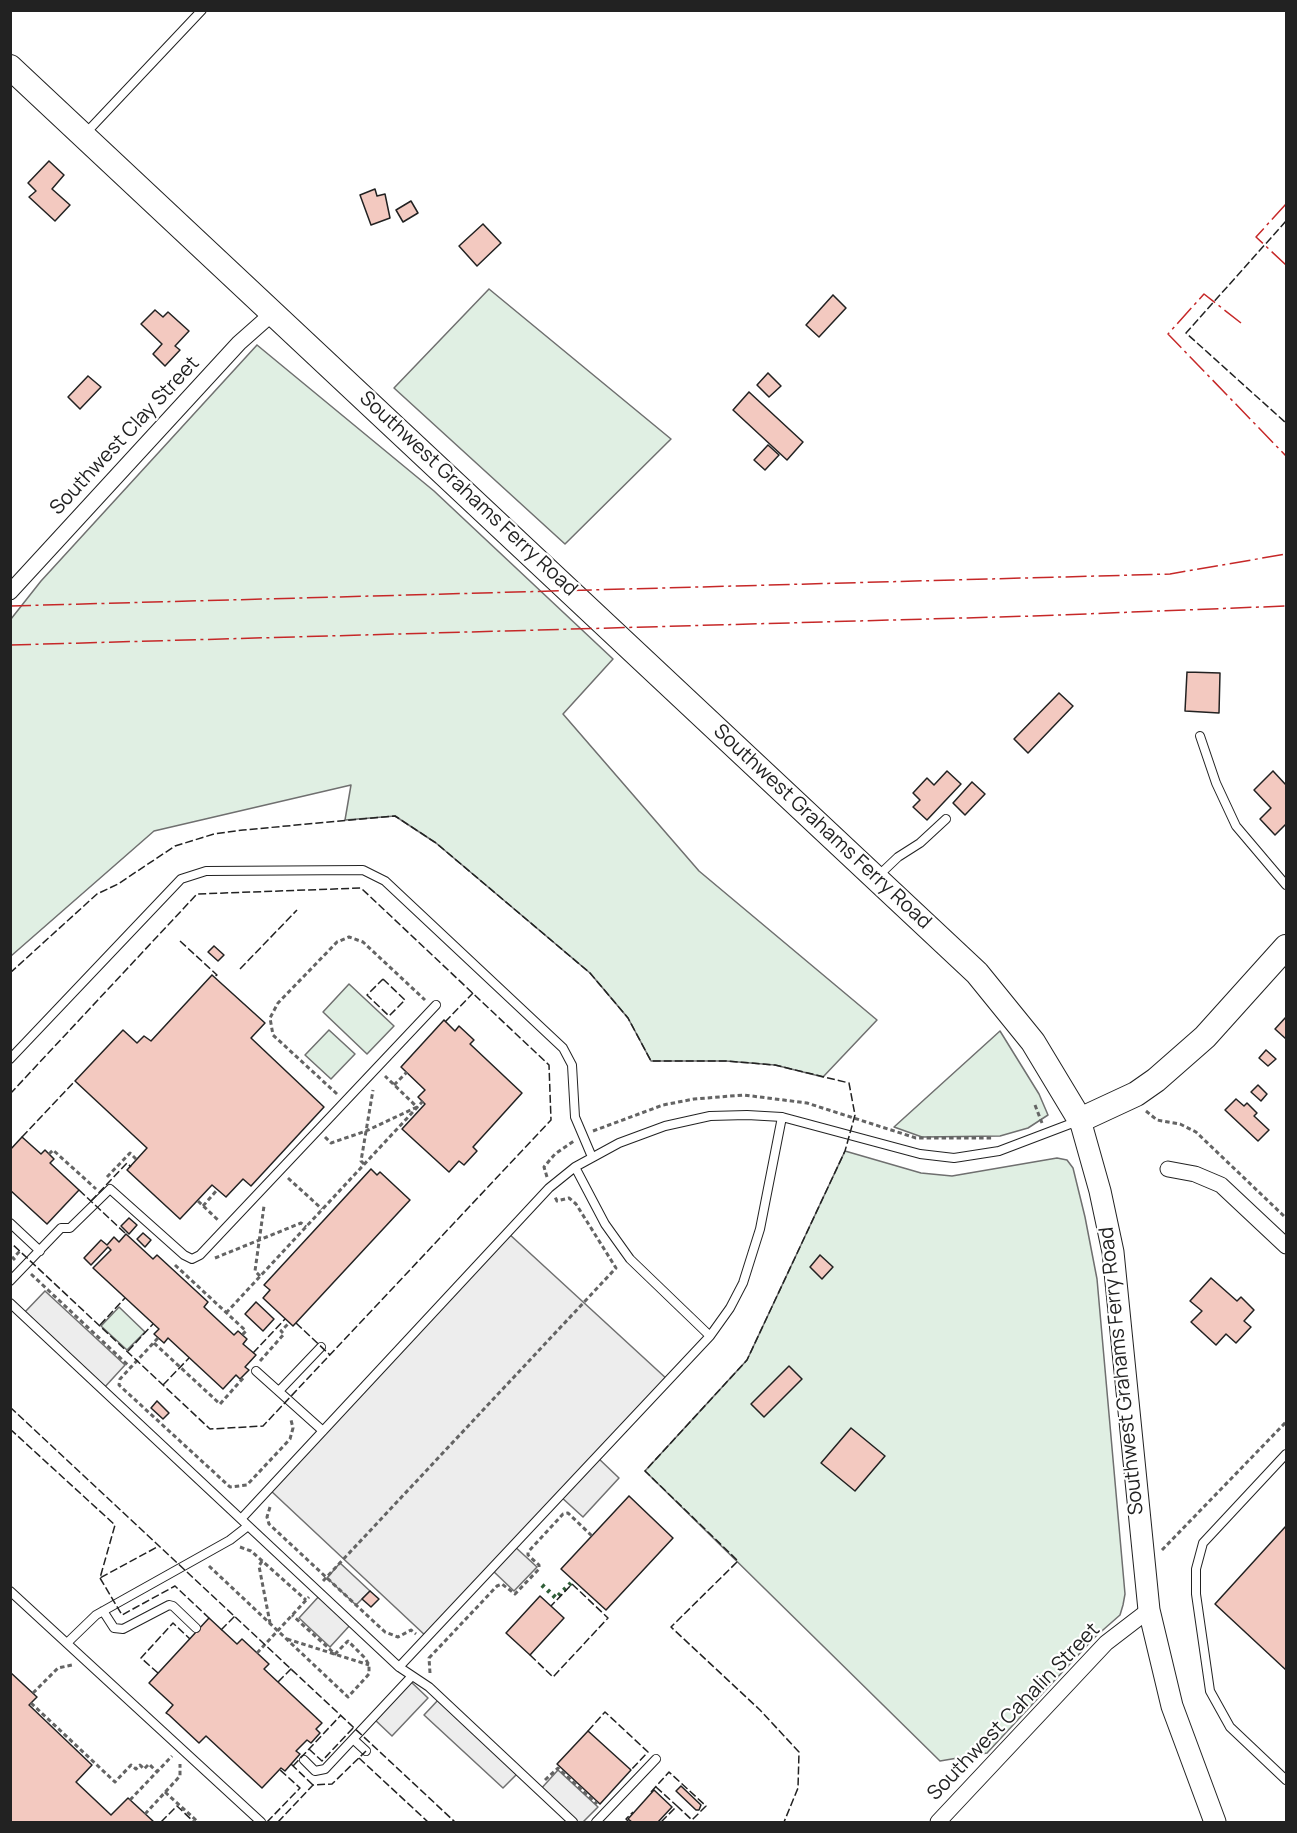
<!DOCTYPE html>
<html>
<head>
<meta charset="utf-8">
<style>
	body { margin:0 }
	#map { position:relative; width:1297px; height:1833px; overflow:hidden; background:#fff; font-family:Manrope,sans-serif }
	canvas { display:block }
	.frame { position:absolute; inset:0; border:12px solid #222; pointer-events:none }
</style>
</head>
<body>
<div id="map">
<canvas width="1297" height="1833"></canvas>
<div class="frame"></div>
</div>
<script>
const ctx = document.querySelector('canvas').getContext('2d');
ctx.lineJoin = 'round';
function paint(path, color) {
  ctx.fillStyle = color;
  ctx.fill(path, 'evenodd');
}
function shape(rows) {
  const path = new Path2D();
  for (const r of rows) {
    path.moveTo(r[0], r[1]);
    for (let i = 2; i < r.length; i += 2) path.lineTo(r[i], r[i + 1]);
  }
  return path;
}
function stroke(path, color, width, dash) {
  ctx.strokeStyle = color;
  ctx.lineWidth = width;
  ctx.lineCap = dash ? 'butt' : 'round';
  ctx.setLineDash(dash || []);
  ctx.stroke(path);
}
function drawText(font, color, halo, rows, align = 'center') {
  ctx.font = font + ' Manrope,sans-serif';
  ctx.lineWidth = 4.5;
  ctx.setLineDash([]);
  ctx.textBaseline = 'middle';
  ctx.strokeStyle = halo;
  ctx.fillStyle = color;
  for (const [text, x, y, turn = 0] of rows) {
    ctx.save();
    ctx.translate(x, y);
    ctx.rotate((+turn || 0) * Math.PI / 180);
    ctx.textAlign = isNaN(turn) ? turn : align;
    if (halo) ctx.strokeText(text, 0, 0);
    ctx.fillText(text, 0, 0);
    ctx.restore();
  }
}
const green = shape([
	[489,289,671,439,565,544,394,388,489,289],
	[257,345,434,491,613,659,563,714,699,871,877,1020,823,1077,775,1065,726,1061,651,1061,628,1018,590,973,436,843,395,816,345,820,351,785,154,831,11,956,11,619,41,581,257,345],
	[349,984,394,1026,367,1054,323,1012,349,984],
	[329,1030,355,1054,331,1079,305,1055,329,1030],
	[1000,1031,1039,1094,1048,1115,1028,1128,1000,1136,922,1137,894,1127,1000,1031],
	[845,1151,921,1173,952,1176,1057,1158,1067,1160,1073,1168,1085,1217,1097,1279,1125,1594,1123,1605,1120,1615,1095,1637,987,1753,940,1761,645,1471,747,1360,845,1151],
	[119,1307,145,1332,127,1350,101,1326,119,1307]
]);
paint(green, '#e0efe3');
stroke(green, '#6f6f6f', 1.5);
const parking = shape([
	[508,1233,668,1380,597,1457,619,1478,583,1517,560,1496,513,1545,537,1567,514,1591,491,1569,427,1637,270,1490,508,1233],
	[45,1291,125,1365,103,1389,23,1314,45,1291],
	[340,1563,370,1591,356,1605,327,1578,340,1563],
	[321,1594,352,1623,330,1647,299,1618,321,1594],
	[409,1680,428,1698,392,1736,373,1718,409,1680],
	[440,1698,519,1772,503,1788,424,1715,440,1698],
	[558,1770,598,1807,583,1822,573,1822,539,1791,558,1770]
]);
paint(parking, '#ededed');
stroke(parking, '#6f6f6f', 1.5);
const building = shape([
	[49,161,64,175,52,189,70,205,55,221,29,197,36,191,28,183,49,161],
	[375,189,377,196,385,194,390,218,371,225,360,195,375,189],
	[411,201,418,213,403,222,396,210,411,201],
	[483,224,501,243,477,266,459,246,483,224],
	[833,295,846,308,819,337,806,325,833,295],
	[155,310,163,317,168,312,189,331,175,346,180,350,165,366,153,354,162,344,141,324,155,310],
	[768,373,781,386,769,397,757,385,768,373],
	[88,376,101,387,80,409,68,397,88,376],
	[749,392,803,442,787,460,733,410,749,392],
	[768,445,779,455,765,470,754,460,768,445],
	[1187,672,1220,673,1219,713,1185,711,1187,672],
	[1059,693,1073,706,1028,753,1014,739,1059,693],
	[947,771,961,784,927,820,913,807,920,800,913,793,927,778,934,785,947,771],
	[1273,771,1286,785,1286,824,1275,835,1260,819,1271,808,1254,790,1273,771],
	[972,782,985,794,965,815,953,803,972,782],
	[214,946,224,955,218,961,208,952,214,946],
	[212,975,265,1023,251,1038,324,1107,251,1186,243,1179,226,1197,212,1185,180,1219,127,1170,147,1148,75,1081,123,1030,137,1043,144,1036,151,1041,212,975],
	[1286,1017,1286,1039,1275,1029,1286,1017],
	[444,1020,455,1031,459,1026,474,1040,470,1044,522,1093,473,1147,477,1151,464,1165,459,1161,449,1172,402,1129,425,1104,418,1097,425,1090,401,1067,444,1020],
	[1266,1050,1276,1059,1268,1066,1259,1058,1266,1050],
	[1258,1085,1267,1094,1261,1101,1251,1092,1258,1085],
	[1236,1099,1244,1106,1247,1103,1257,1113,1254,1116,1269,1130,1258,1141,1225,1110,1236,1099],
	[22,1137,41,1154,45,1150,54,1159,50,1163,79,1190,47,1224,10,1190,10,1150,22,1137],
	[371,1169,377,1175,380,1172,410,1200,293,1326,263,1298,270,1290,264,1285,371,1169],
	[129,1218,137,1225,129,1234,121,1226,129,1218],
	[143,1233,151,1240,145,1247,137,1239,143,1233],
	[126,1234,153,1259,157,1255,208,1302,204,1307,234,1335,238,1331,247,1339,243,1344,256,1355,245,1367,249,1370,240,1379,236,1375,223,1389,168,1338,164,1343,154,1334,159,1329,93,1268,111,1250,108,1247,91,1265,84,1258,101,1240,107,1245,114,1237,119,1242,126,1234],
	[820,1255,833,1267,822,1279,810,1267,820,1255],
	[1211,1278,1237,1301,1241,1297,1254,1310,1244,1321,1251,1327,1236,1343,1226,1334,1216,1345,1191,1322,1202,1311,1190,1301,1211,1278],
	[256,1302,274,1319,263,1331,245,1314,256,1302],
	[789,1366,802,1379,764,1417,751,1404,789,1366],
	[157,1401,169,1413,163,1419,151,1408,157,1401],
	[851,1428,885,1456,855,1491,821,1463,851,1428],
	[629,1496,673,1538,606,1610,561,1569,629,1496],
	[1286,1526,1286,1670,1215,1604,1286,1526],
	[370,1591,379,1599,371,1607,362,1599,370,1591],
	[540,1596,564,1618,530,1655,506,1633,540,1596],
	[209,1618,237,1644,242,1639,269,1664,264,1669,322,1723,316,1729,320,1733,311,1743,307,1740,296,1751,300,1754,285,1771,281,1768,262,1788,206,1736,199,1743,169,1715,166,1713,173,1705,149,1683,209,1618],
	[10,1672,37,1697,29,1705,92,1765,76,1782,111,1815,128,1798,154,1822,10,1822,10,1672],
	[588,1731,631,1770,600,1804,557,1764,588,1731],
	[681,1786,701,1805,699,1810,696,1810,676,1791,681,1786],
	[654,1790,672,1807,658,1822,632,1822,628,1819,654,1790]
]);
paint(building, '#f3c9c0');
stroke(building, '#222', 1.5);
const lane = shape([
	[85,134,202,10],
	[1200,736,1216,783,1236,826,1286,885],
	[877,877,898,857,920,843,946,819],
	[10,1059,181,879,206,871,363,870,385,881,563,1048,572,1065,575,1117,592,1157],
	[575,1167,605,1224,630,1259,710,1336],
	[10,1223,40,1251],
	[10,1281,61,1228,70,1228,110,1189,184,1255,192,1259,200,1255,436,1005],
	[10,1303,399,1667,429,1687,573,1822],
	[256,1371,323,1431],
	[279,1391,321,1347],
	[1286,1454,1203,1543,1196,1569,1196,1594,1210,1691,1230,1727,1286,1780],
	[241,1519,549,1188,575,1167,619,1143,665,1126,710,1116,747,1115,782,1117,920,1154,954,1158,999,1151,1078,1121],
	[10,1591,261,1822],
	[103,1611,114,1628,123,1629,169,1605,173,1606,196,1628],
	[67,1643,96,1615,230,1540,248,1526],
	[399,1667,710,1336,730,1308,743,1283,760,1229,782,1117],
	[353,1739,366,1751],
	[304,1760,315,1771,325,1769,412,1676],
	[596,1822,656,1759]
]);
const street = shape([
	[10,592,239,343,274,312],
	[1168,1169,1195,1174,1221,1185,1286,1246],
	[938,1822,1106,1643,1149,1610]
]);
const secondary = shape([
	[1080,1120,1100,1191,1113,1252,1149,1610,1172,1706,1215,1822]
]);
const primary = shape([
	[10,67,977,973,1033,1042,1080,1120,1136,1094,1156,1080,1205,1037,1286,947]
]);
stroke(lane, '#222', 10);
stroke(street, '#222', 17);
stroke(secondary, '#222', 23);
stroke(primary, '#222', 26);
stroke(shape([
	[394,1085,407,1072],
	[337,1094,273,1035,270,1018,278,1003,337,942,349,937,363,942,425,1000],
	[1035,1105,1042,1123],
	[1146,1111,1157,1120,1180,1124,1196,1132,1286,1218],
	[593,1131,663,1105,694,1099,744,1095,807,1103,916,1138,992,1138],
	[325,1137,331,1143,366,1131,417,1107,385,1076],
	[49,1154,53,1150,96,1189],
	[364,1164,361,1161,373,1090],
	[107,1177,130,1153,137,1160],
	[547,1177,544,1167,555,1154,574,1141],
	[288,1178,322,1209],
	[198,1201,218,1220],
	[203,1206,217,1190],
	[215,1258,301,1223,306,1227],
	[15,1260,13,1258,21,1250],
	[175,1265,246,1331,242,1335],
	[31,1274,130,1367],
	[260,1276,255,1271,264,1206],
	[226,1313,423,1101],
	[158,1338,120,1379,119,1385,230,1487,247,1485,290,1439,293,1428,291,1420],
	[154,1343,220,1404,245,1376],
	[260,1361,284,1334,281,1331,289,1323],
	[270,1507,267,1517,269,1524,385,1632,398,1637,411,1630,416,1634],
	[240,1547,251,1551,306,1600],
	[1162,1550,1286,1422],
	[262,1561,259,1566,270,1623],
	[209,1566,348,1697,369,1674,369,1665,365,1658,348,1641,335,1654,292,1615],
	[323,1581,616,1268,576,1204,569,1198,557,1201,555,1197],
	[287,1639,369,1665],
	[257,1653,309,1597],
	[430,1673,429,1658,497,1586,502,1584,515,1594,539,1569,539,1565,528,1555,528,1552,563,1514,568,1513,592,1536],
	[33,1693,58,1668,72,1665],
	[31,1703,115,1782,131,1765,136,1769,140,1765,144,1769,149,1764,157,1772],
	[545,1780,558,1768,597,1804],
	[165,1792,198,1822],
	[130,1800,172,1756],
	[145,1814,180,1776,180,1764]
]), '#646464', 3, [4.5, 3]);
stroke(lane, '#fff', 8);
stroke(street, '#fff', 15);
stroke(secondary, '#fff', 21);
stroke(primary, '#fff', 24);
stroke(shape([
	[542,1585,556,1598,571,1583]
]), '#2f5e38', 4.5, [3, 4.5]);
stroke(shape([
	[1286,221,1186,333,1286,423],
	[180,941,217,975,214,977],
	[240,969,297,910],
	[10,973,97,894,118,884,175,846,214,834,243,830,395,816,436,843,590,973,628,1018,651,1061,726,1061,775,1065,849,1083,855,1115,845,1151,747,1360,645,1471,738,1561,671,1627,760,1710,799,1752,798,1788,784,1822],
	[383,979,405,1000,389,1016,367,995,383,979],
	[445,1022,473,993],
	[10,1094,197,894,361,888,549,1065,551,1120,263,1426,210,1429,10,1242],
	[22,1137,75,1081],
	[79,1190,126,1234],
	[91,1201,127,1163,131,1167],
	[296,1323,330,1355],
	[100,1325,125,1298],
	[128,1351,153,1324],
	[253,1353,285,1319],
	[163,1385,189,1358],
	[10,1407,455,1822],
	[10,1429,115,1525,100,1578,159,1546],
	[100,1578,122,1615,175,1586,209,1618],
	[221,1630,236,1615],
	[530,1655,553,1677,608,1618,572,1584,551,1606],
	[158,1673,141,1658,173,1623,190,1639],
	[278,1682,292,1668],
	[588,1731,605,1712,648,1752,631,1770],
	[309,1749,322,1761,354,1727],
	[359,1758,428,1822],
	[291,1764,313,1785],
	[293,1766,341,1715],
	[656,1787,677,1806],
	[651,1792,669,1772,706,1806,692,1820,677,1806,661,1822],
	[161,1822,177,1806,194,1822],
	[267,1822,300,1788,279,1769],
	[278,1822,313,1785,332,1784,366,1751],
	[629,1822,626,1819,633,1812]
]), '#222', 1.5, [8, 3]);
stroke(shape([
	[1286,204,1256,237,1286,265],
	[1241,323,1204,294,1168,334,1286,456],
	[10,606,1170,574,1286,554],
	[10,645,1033,616,1286,606]
]), '#c62828', 1.5, [21, 4.5, 3, 4.5]);
drawText('20px', '#222', '#fff', [
	["Southwest Clay Street",125,436,-47],
	["Southwest Grahams Ferry Road",468,494,43],
	["Southwest Grahams Ferry Road",822,827,43],
	["Southwest Grahams Ferry Road",1122,1371,-96],
	["Southwest Cahalin Street",1014,1712,-46]
]);
</script>
</body>
</html>
